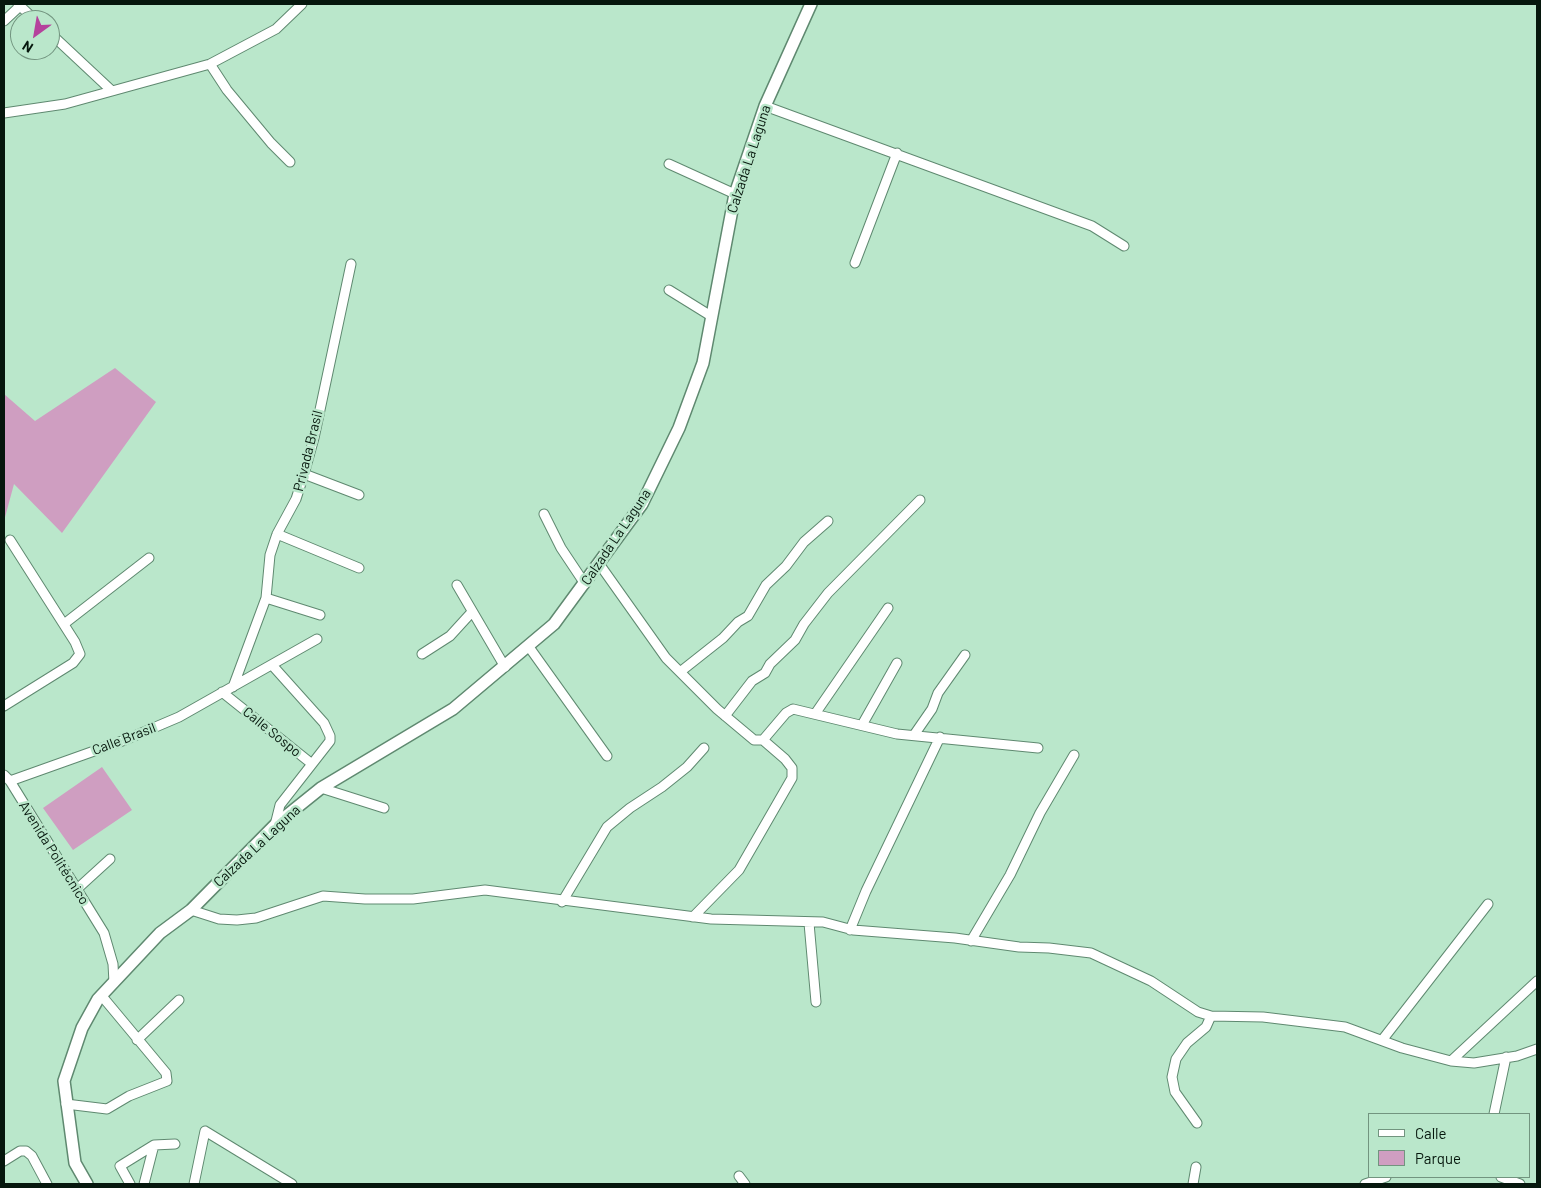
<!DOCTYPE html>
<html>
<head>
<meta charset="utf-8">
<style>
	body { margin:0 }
	#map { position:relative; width:1541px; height:1188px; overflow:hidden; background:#bae7cb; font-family:Barlow,sans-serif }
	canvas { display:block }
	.frame { position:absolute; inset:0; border:5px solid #06170d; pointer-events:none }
	.legend { position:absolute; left:1368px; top:1113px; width:162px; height:65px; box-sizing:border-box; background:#bae7cb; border:1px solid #72947f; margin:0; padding:6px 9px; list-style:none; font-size:15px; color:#06170d }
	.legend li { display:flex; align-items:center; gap:10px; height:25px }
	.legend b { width:25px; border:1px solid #72947f }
	.north { position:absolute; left:10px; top:10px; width:50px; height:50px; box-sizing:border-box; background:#bae7cb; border:1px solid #72947f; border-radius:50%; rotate:212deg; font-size:14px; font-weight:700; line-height:20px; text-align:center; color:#06170d }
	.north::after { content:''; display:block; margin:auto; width:18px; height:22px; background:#b5429c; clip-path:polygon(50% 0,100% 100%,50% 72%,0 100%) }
</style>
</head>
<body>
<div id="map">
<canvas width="1541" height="1188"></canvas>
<div class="frame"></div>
<ul class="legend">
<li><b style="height:6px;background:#fff"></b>Calle</li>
<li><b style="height:14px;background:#cf9ec1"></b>Parque</li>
</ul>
<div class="north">N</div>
</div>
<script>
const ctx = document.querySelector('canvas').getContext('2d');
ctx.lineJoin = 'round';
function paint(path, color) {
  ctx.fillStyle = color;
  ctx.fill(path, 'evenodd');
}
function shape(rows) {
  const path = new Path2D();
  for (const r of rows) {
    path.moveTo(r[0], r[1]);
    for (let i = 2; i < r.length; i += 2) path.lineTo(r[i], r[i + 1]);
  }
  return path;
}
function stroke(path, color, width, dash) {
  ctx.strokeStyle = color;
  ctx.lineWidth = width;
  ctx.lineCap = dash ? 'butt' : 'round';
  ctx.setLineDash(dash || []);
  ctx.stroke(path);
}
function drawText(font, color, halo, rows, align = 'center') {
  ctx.font = font + ' Barlow,sans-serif';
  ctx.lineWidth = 5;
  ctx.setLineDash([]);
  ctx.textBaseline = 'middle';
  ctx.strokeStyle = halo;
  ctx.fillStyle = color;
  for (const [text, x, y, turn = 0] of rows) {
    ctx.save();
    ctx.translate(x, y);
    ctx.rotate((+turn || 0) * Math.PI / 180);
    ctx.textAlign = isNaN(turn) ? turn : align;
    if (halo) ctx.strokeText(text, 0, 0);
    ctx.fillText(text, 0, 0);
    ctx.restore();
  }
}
paint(shape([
	[115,368,156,402,62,533,14,484,4,521,4,394,35,421],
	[102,767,132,810,73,850,43,808]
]), '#cf9ec1');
const street = shape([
	[18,4,35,20],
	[4,21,20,6],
	[50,33,112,91],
	[210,64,227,90,271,143,290,162],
	[765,106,1092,226,1124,246],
	[4,113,65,104,210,64,276,29,302,4],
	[669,164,735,194],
	[855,263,897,153],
	[669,290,711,316],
	[304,474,359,495],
	[544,514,561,548,585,584],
	[277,534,359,568],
	[600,565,666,658,717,709,754,740,763,740,786,713,793,709,897,734,1038,748],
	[457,585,505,667],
	[266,598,320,615],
	[64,624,149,558],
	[529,647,607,756],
	[422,654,450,636,471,613],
	[272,665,324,723,330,736,330,741,280,805,275,825],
	[680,672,723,638,738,622,748,616,766,585,786,566,804,542,828,521],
	[233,687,266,598,270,555,277,534,296,499,304,474,314,438,351,264],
	[222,692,312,764],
	[4,706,73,663,80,654,75,642,10,540],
	[815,714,888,608],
	[725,716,752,681,765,673,770,664,795,640,804,624,828,593,920,500],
	[862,725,897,663],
	[914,735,932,709,938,693,965,655],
	[4,775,10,781,104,933,113,964,114,983],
	[10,781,125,740,179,717,317,639],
	[321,788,384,808],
	[76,890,110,859],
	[562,902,607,827,630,808,662,787,687,767,704,748],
	[191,910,219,919,237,920,256,918,323,896,365,899,413,899,485,890,711,919,823,922,853,930,955,938,1019,947,1049,948,1091,953,1151,981,1198,1012,1211,1016,1263,1017,1345,1027,1402,1048,1451,1061,1474,1063,1517,1056,1537,1049],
	[693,917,739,870,792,778,792,768,785,759,763,740],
	[809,923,816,1002],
	[850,930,866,891,940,737],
	[971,941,1010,875,1040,813,1074,755],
	[1383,1039,1488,904],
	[137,1040,179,1000],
	[1451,1061,1537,981],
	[66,1104,107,1109,129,1096,167,1081,166,1073,101,995],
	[1494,1114,1506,1057],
	[1197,1123,1175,1092,1172,1077,1176,1059,1187,1043,1206,1027,1211,1016],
	[4,1161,20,1151,26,1151,32,1156,47,1184],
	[739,1176,745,1184],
	[1501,1177,1520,1184],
	[130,1184,120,1166,154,1145,175,1144],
	[144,1184,154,1145],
	[194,1184,205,1131,292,1184],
	[1193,1184,1196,1167],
	[1365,1184,1386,1177]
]);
const secondary = shape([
	[87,1184,75,1163,64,1081,82,1028,98,999,160,933,191,910,275,825,321,788,453,709,554,624,642,504,679,428,703,363,735,194,765,106,811,4]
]);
stroke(street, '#5f8970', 11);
stroke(secondary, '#5f8970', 14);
stroke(street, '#fff', 9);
stroke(secondary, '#fff', 11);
drawText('14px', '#06170d', '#bae7cb', [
	["Calzada La Laguna",749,159,-72],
	["Privada Brasil",308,451,-76],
	["Calzada La Laguna",616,537,-56],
	["Calle Sospo",272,732,39],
	["Calle Brasil",124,739,-21],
	["Calzada La Laguna",257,846,-43],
	["Avenida Politécnico",54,853,58]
]);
</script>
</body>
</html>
